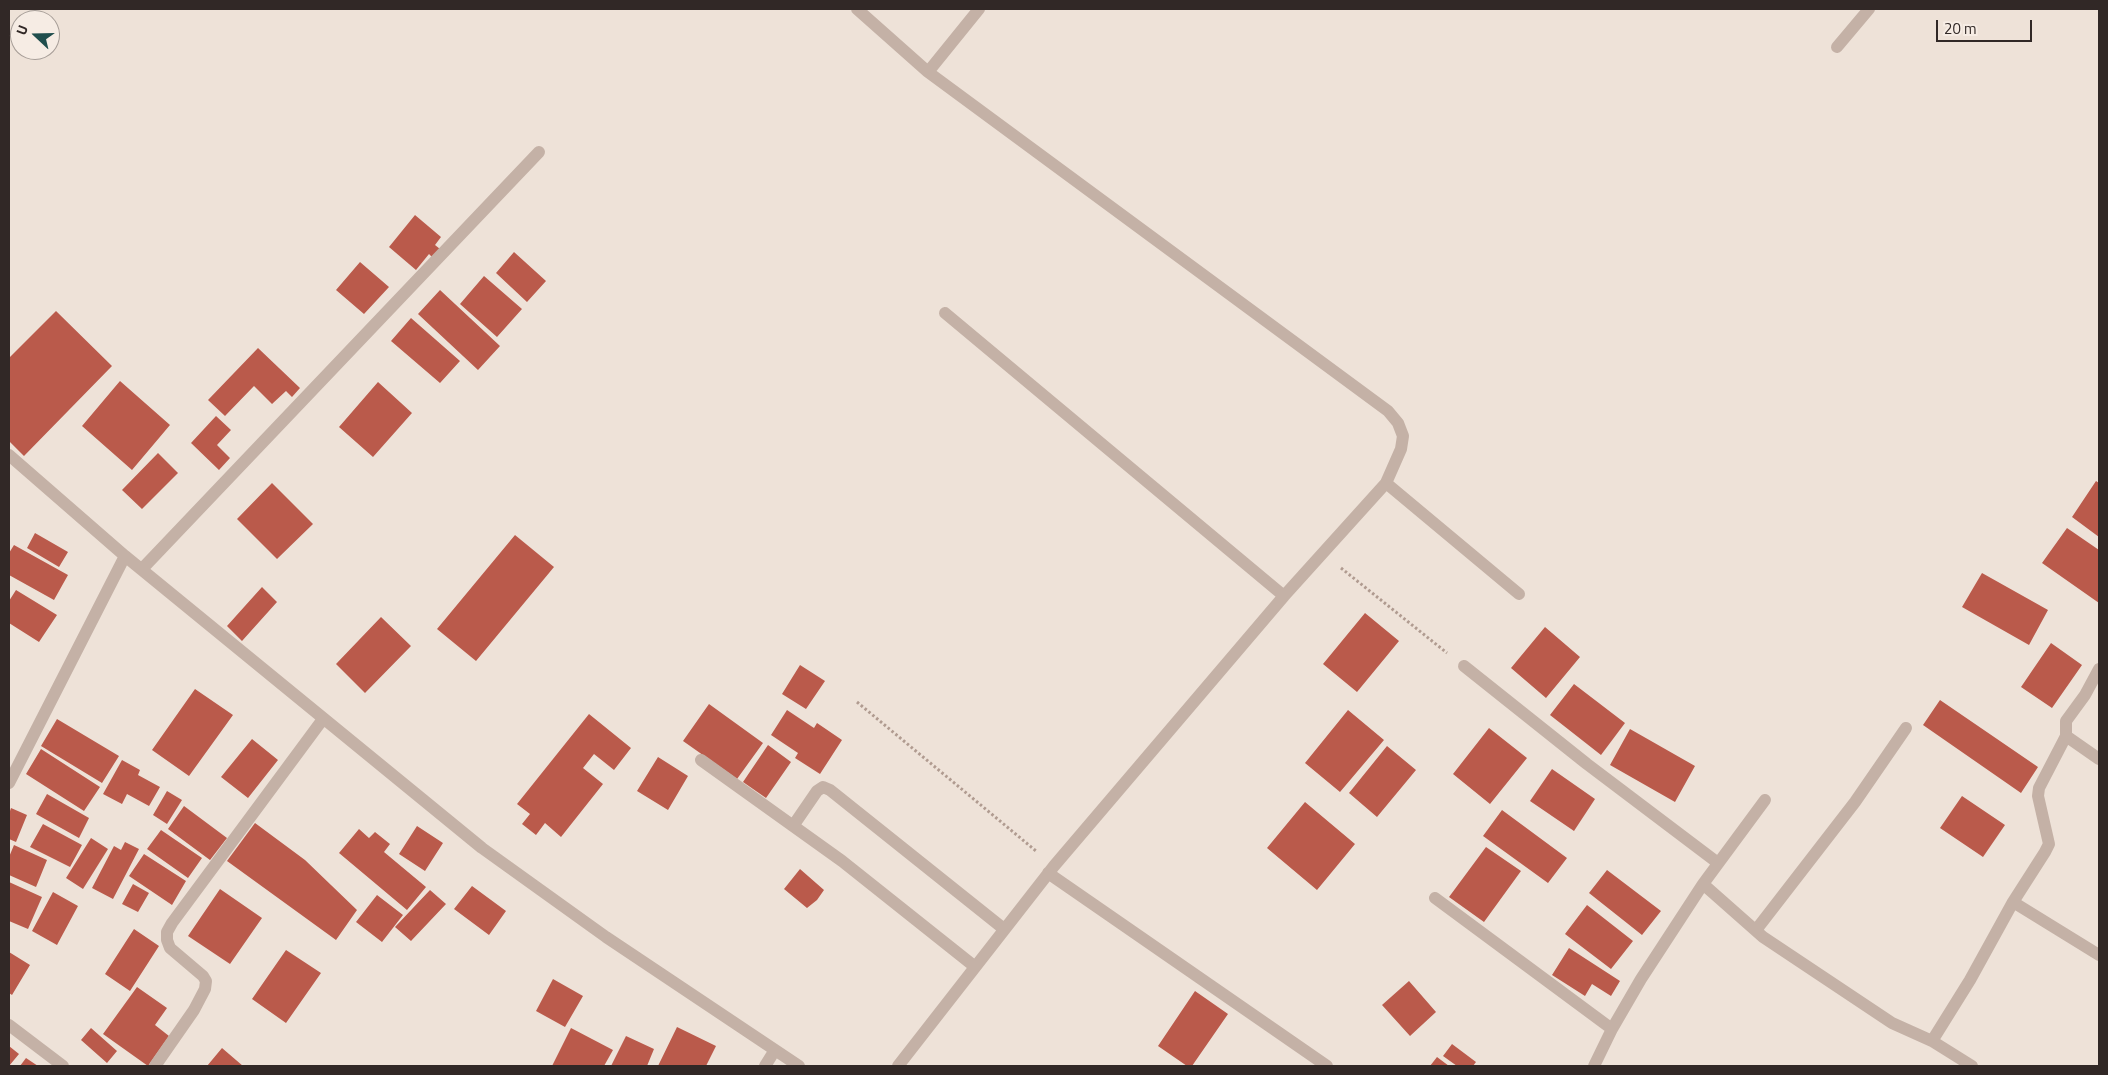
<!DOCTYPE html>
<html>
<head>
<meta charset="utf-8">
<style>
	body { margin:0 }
	#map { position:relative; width:2108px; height:1075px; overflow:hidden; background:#eee2d8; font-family:"Titillium Web",sans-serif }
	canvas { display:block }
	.frame { position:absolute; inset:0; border:10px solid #312826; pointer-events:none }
	.north { position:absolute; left:10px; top:10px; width:50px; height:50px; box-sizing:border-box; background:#f6ece4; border:1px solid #a79e98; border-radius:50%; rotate:291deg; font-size:14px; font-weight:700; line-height:20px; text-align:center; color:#312826 }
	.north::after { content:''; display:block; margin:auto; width:18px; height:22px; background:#204e4d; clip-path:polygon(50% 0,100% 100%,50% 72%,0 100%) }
	.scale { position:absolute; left:1936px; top:20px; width:96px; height:22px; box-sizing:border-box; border:2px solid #312826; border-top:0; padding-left:6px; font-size:15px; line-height:18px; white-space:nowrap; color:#312826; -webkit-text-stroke:4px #f6ece4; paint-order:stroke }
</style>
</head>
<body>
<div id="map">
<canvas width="2108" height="1075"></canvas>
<div class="frame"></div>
<div class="north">U</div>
<div class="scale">20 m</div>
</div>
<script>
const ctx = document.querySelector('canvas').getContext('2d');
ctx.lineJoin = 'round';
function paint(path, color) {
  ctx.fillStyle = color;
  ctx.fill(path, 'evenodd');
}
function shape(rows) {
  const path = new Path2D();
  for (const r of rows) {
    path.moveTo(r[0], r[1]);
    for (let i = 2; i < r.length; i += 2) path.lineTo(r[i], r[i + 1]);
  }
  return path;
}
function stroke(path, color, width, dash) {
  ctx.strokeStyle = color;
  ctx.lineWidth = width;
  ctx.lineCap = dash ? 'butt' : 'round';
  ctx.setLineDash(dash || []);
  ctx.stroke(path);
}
paint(shape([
	[415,215,441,237,435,245,440,249,433,258,429,254,416,270,389,247],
	[514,252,546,281,527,302,496,273],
	[360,262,389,287,364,314,336,290],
	[484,276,522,309,497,337,460,304],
	[440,290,500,346,478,370,418,314],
	[56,311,112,366,24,456,9,441,9,358],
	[411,318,460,361,440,383,391,341],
	[258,348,300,388,292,397,286,391,272,404,254,386,225,416,208,400],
	[120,381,170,425,132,470,82,426],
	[378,382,412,413,373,457,339,427],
	[216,416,231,430,217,445,230,458,219,470,191,443],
	[158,453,178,473,142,509,122,490],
	[2096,481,2099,483,2099,537,2072,517],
	[272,483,313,524,277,559,237,519],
	[2067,528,2099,550,2099,603,2042,563],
	[35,533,68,552,59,567,27,548],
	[515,535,554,567,476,661,437,629],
	[14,545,68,575,54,600,9,575,9,553],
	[1982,573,2048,610,2029,645,1962,607],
	[262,587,277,602,242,641,227,626],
	[16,590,57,615,39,642,9,623,9,601],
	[1365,613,1399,641,1357,692,1323,664],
	[381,617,411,646,365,693,336,664],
	[1545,627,1580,657,1546,698,1511,668],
	[2051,643,2082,665,2052,708,2021,687],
	[800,665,825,681,806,709,782,694],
	[1574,684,1625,723,1601,755,1550,715],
	[195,689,233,715,189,776,152,750],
	[1940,700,2038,767,2021,793,1923,725],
	[709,704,763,743,737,779,683,741],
	[787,710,814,728,817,723,842,740,820,774,795,758,798,753,771,735],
	[1348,710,1384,740,1340,792,1305,763],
	[589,714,631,748,614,770,594,754,583,768,603,784,561,837,545,823,536,835,522,824,530,814,517,804],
	[57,719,119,756,102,783,41,746],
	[1489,728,1527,758,1490,804,1453,774],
	[1630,729,1695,766,1675,802,1610,765],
	[252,739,278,760,248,798,221,777],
	[768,745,791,762,766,798,743,782],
	[1387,746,1416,770,1377,817,1349,793],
	[41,749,100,787,84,811,26,774],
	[658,757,688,776,668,810,637,791],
	[122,760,140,770,138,775,160,787,149,806,127,794,122,804,103,794],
	[1552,769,1595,799,1574,831,1530,801],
	[167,791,182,800,167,824,153,815],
	[47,794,89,818,79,838,36,814],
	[1962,796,2005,825,1983,857,1940,828],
	[1305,802,1355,844,1317,890,1267,848],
	[184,806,227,838,210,860,168,829],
	[11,808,27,815,16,842,9,839,9,814],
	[1502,810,1567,858,1548,883,1483,836],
	[255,823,305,860,357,910,336,940,227,861],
	[43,824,82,845,70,867,30,847],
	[417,826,443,843,425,871,399,854],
	[359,829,369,838,375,832,390,844,384,852,426,887,407,910,339,853],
	[161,830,202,858,188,878,147,849],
	[91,838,108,849,83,889,66,878],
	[125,842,139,849,113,899,92,888,114,846,121,850],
	[14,845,47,860,36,887,9,875,9,857],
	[1486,847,1521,871,1484,922,1449,897],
	[144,854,186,881,172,905,129,876],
	[800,869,824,890,817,900,807,908,784,889],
	[1607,870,1661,911,1642,935,1589,893],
	[9,882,42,897,28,929,9,921],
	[133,884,149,893,138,912,122,904],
	[472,886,506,911,489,935,454,909],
	[220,889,262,918,230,964,188,936],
	[430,890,446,904,411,941,395,927],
	[53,892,78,906,57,945,32,931],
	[377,895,403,915,382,942,356,922],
	[1587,905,1633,941,1611,969,1565,934],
	[134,929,159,946,130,991,105,974],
	[1569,948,1620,981,1611,996,1592,984,1585,996,1552,975],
	[286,950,321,973,286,1023,252,999],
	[9,952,30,965,12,995,9,993],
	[553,979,583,996,565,1027,536,1011],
	[1409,981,1436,1012,1410,1036,1382,1005],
	[137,987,167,1008,155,1025,169,1036,148,1066,103,1034],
	[1195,991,1228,1014,1192,1066,1187,1066,1158,1046],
	[677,1027,716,1046,706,1066,658,1066],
	[91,1028,117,1051,107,1063,81,1040],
	[571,1028,613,1050,604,1066,552,1066],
	[626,1036,654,1049,647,1066,611,1066],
	[1452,1044,1476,1062,1473,1066,1457,1066,1443,1056],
	[9,1046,19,1054,9,1066],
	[222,1048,243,1066,207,1066],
	[1437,1057,1449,1066,1430,1066],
	[26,1058,38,1066,20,1066]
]), '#ba5a4b');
stroke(shape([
	[1341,568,1447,653],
	[857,702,1036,851]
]), '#b09b90', 3, [2.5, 2.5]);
stroke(shape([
	[857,9,928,72,979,9],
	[1837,47,1869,9],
	[945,313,1284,596],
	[9,455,125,556,482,848,606,937,799,1066],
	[1386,483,1519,594],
	[142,569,539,152],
	[1464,666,1587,764,1718,863],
	[2066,736,2099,759],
	[701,760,842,861,974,966],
	[9,783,125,556],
	[793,826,817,791,823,787,830,790,1004,929],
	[1048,873,1327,1066],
	[1703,884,1763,937,1892,1023,1932,1041,1972,1066],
	[1435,898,1612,1029],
	[2013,902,2099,955],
	[1756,930,1855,802,1906,728],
	[9,1025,63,1066],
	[1932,1041,1970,980,2013,902,2045,852,2049,844,2038,796,2039,788,2066,736,2066,721,2085,695,2099,669],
	[155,1066,194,1010,205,989,206,981,203,976,170,948,167,940,167,932,172,923,323,719],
	[765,1066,775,1050],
	[898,1066,1054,866,1284,596,1386,483,1401,449,1403,436,1398,423,1388,411,928,72],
	[1594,1066,1612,1029,1641,979,1703,884,1765,800]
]), '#c4b1a6', 12);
</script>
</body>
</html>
